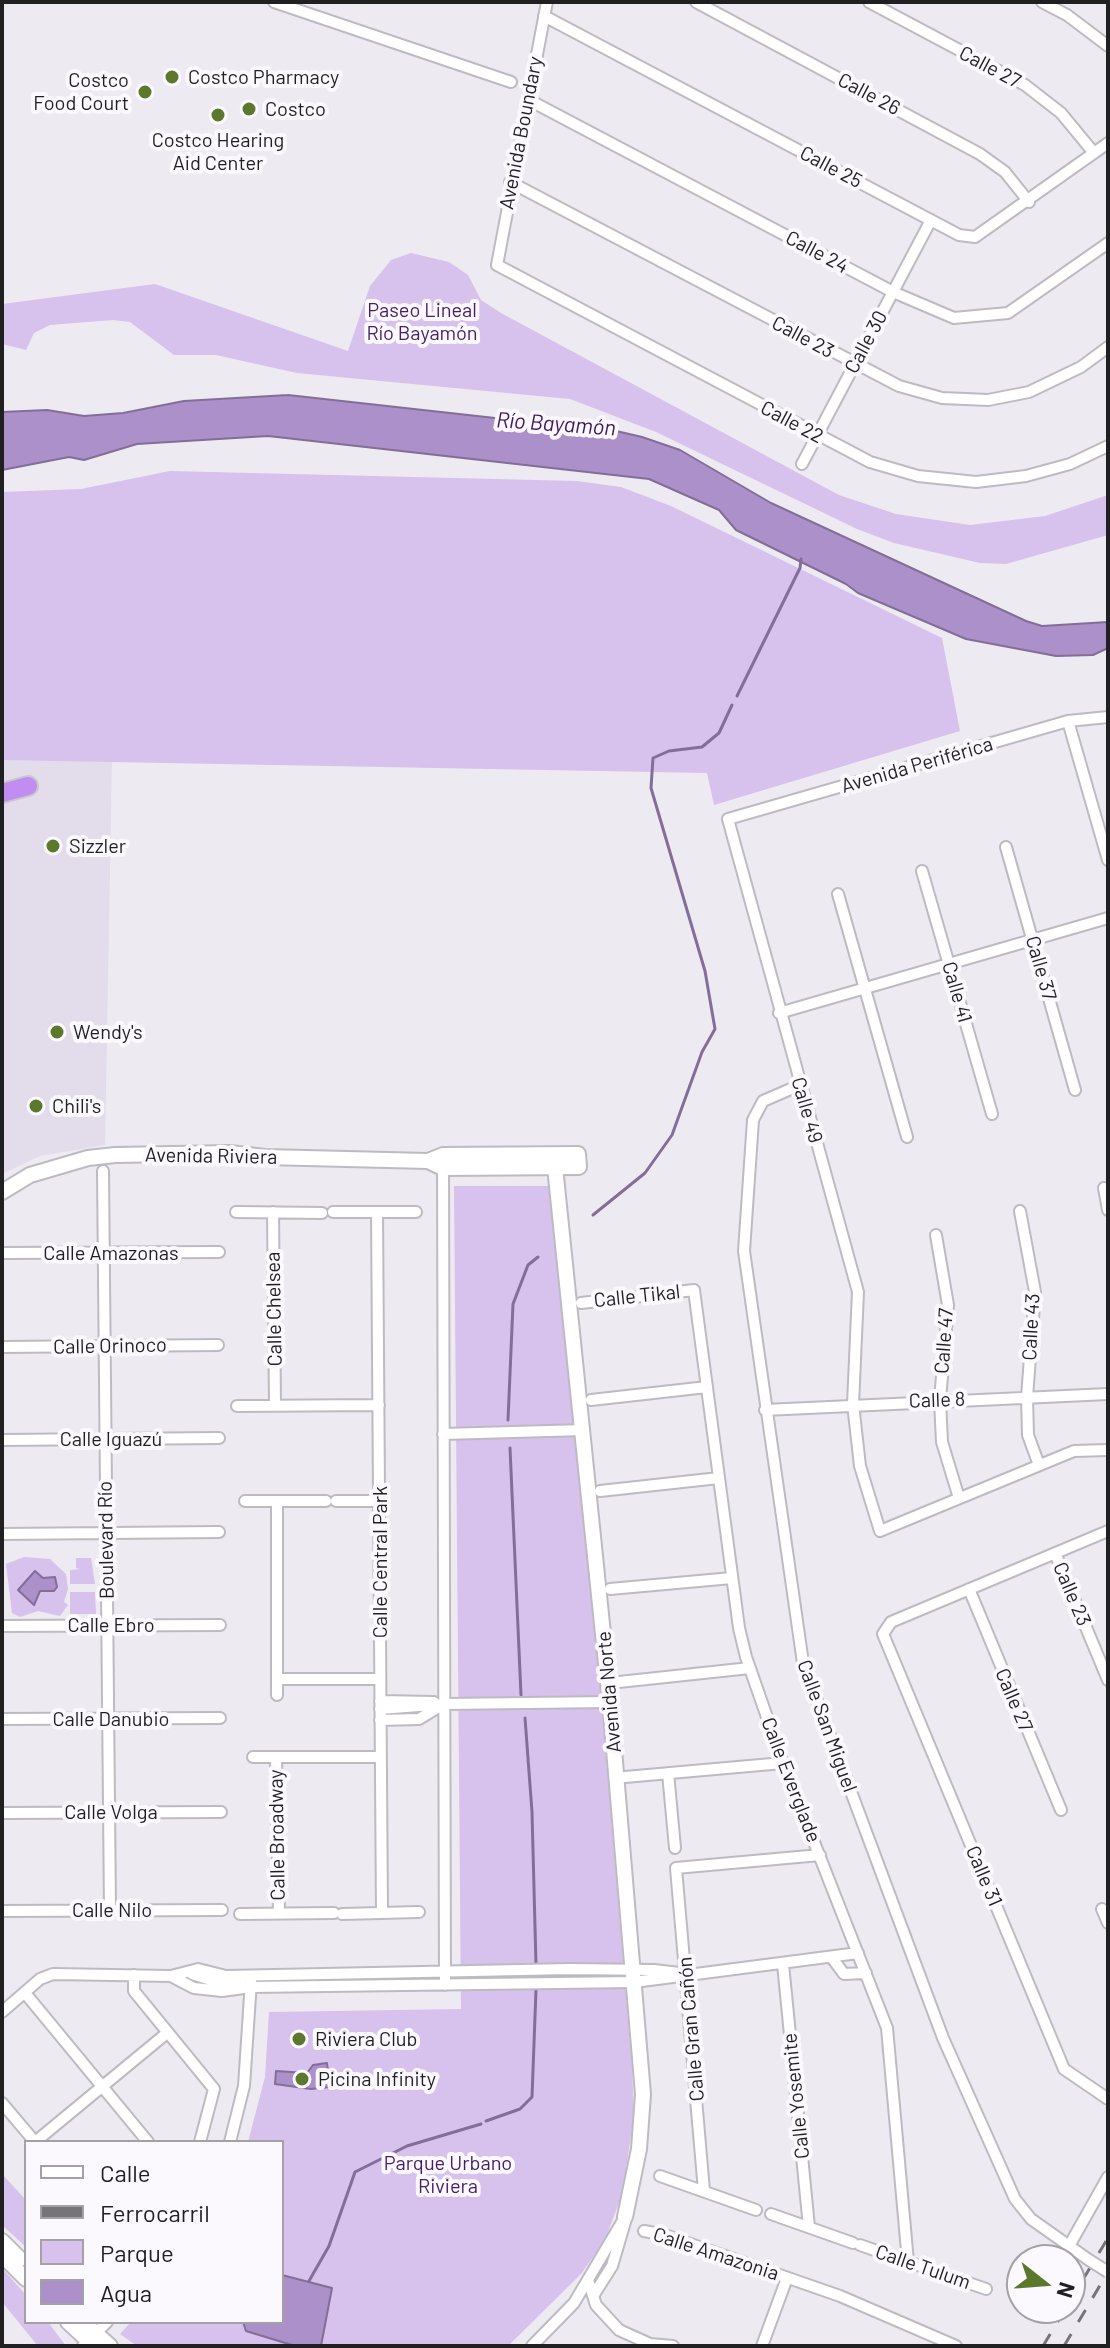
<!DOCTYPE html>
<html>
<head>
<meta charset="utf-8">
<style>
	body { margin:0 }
	#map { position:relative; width:1110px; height:2348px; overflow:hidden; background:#eeeaf2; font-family:Barlow,sans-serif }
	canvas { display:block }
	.frame { position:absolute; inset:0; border:4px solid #201f22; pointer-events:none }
	.legend { position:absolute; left:24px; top:2140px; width:260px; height:184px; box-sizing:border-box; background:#fbf8fe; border:2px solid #a3a1a6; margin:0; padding:10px 14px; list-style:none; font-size:24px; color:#201f22 }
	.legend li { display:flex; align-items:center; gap:16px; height:40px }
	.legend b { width:40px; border:2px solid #a3a1a6 }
	.north { position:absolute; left:1006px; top:2244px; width:80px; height:80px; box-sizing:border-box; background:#fbf8fe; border:2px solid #a3a1a6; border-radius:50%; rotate:107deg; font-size:22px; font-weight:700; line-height:32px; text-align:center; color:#201f22 }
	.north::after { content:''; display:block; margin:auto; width:28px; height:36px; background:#5c782c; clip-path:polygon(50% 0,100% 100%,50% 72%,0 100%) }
</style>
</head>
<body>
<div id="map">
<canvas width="1110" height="2348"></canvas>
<div class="frame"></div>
<ul class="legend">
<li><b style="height:10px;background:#fff"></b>Calle</li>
<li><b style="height:10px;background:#767479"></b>Ferrocarril</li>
<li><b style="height:22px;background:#d7c1ed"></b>Parque</li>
<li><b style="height:22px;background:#ac90c9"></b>Agua</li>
</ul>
<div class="north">N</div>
</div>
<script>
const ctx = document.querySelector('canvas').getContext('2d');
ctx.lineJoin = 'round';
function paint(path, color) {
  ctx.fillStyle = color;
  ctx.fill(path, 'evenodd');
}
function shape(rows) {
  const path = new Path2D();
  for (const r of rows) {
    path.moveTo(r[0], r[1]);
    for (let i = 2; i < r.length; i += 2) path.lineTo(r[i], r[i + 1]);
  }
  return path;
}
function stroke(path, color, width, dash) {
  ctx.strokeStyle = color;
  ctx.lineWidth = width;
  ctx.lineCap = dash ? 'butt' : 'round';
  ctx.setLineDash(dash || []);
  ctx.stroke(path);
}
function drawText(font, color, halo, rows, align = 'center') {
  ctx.font = font + ' Barlow,sans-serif';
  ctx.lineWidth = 8;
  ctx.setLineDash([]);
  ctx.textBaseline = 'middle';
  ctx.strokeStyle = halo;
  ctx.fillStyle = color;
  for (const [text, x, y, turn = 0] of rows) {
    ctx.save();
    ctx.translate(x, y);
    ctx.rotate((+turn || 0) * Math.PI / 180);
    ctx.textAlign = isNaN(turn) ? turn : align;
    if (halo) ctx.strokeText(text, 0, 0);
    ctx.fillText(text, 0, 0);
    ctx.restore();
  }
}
paint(shape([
	[2,760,112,761,105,1145,40,1156,2,1174]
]), '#e3dcea');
paint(shape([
	[411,253,449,262,468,275,481,300,501,313,839,495,896,514,970,525,1045,516,1108,495,1108,535,1006,564,980,563,894,543,857,529,656,432,570,399,297,373,216,355,174,355,130,322,113,320,50,325,34,333,26,350,2,344,2,304,155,284,348,351,370,286,391,260],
	[170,471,577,481,621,487,671,506,942,638,960,731,714,805,707,773,2,760,2,492,81,489],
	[454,1186,553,1186,573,1365,632,2067,634,2115,626,2169,629,2176,605,2240,581,2274,508,2346,137,2346,120,2334,131,2322,282,2322,282,2142,248,2142,265,2077,269,2012,461,2009],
	[24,1557,50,1559,66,1574,68,1589,64,1602,68,1605,60,1616,38,1611,20,1617,12,1613,6,1564],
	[76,1558,91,1558,95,1584,70,1584,70,1570,80,1569,76,1568],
	[70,1592,95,1592,96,1614,70,1614],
	[2,2174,26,2200,26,2247,2,2225],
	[2,2268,26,2295,26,2322,48,2322,66,2346,38,2346,2,2302]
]), '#d7c1ed');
const water = shape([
	[288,395,504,419,522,431,544,422,582,423,642,437,680,450,771,503,1026,621,1042,626,1108,622,1108,648,1093,655,1056,656,966,639,858,593,846,584,736,530,719,510,649,479,268,436,137,444,84,460,69,457,2,470,2,412,47,410,84,416,123,413,184,401,288,395],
	[35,1571,43,1578,55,1577,57,1587,54,1591,40,1591,34,1605,18,1590,35,1571],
	[327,2063,330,2087,311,2089,275,2084,276,2071,307,2073,313,2065,327,2063],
	[282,2275,332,2288,321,2346,295,2346,246,2331,243,2322,282,2322,282,2275]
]);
paint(water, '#ac90c9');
stroke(water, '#826e97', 2);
stroke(shape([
	[737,696,800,568,801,559],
	[593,1215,645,1173,672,1135,702,1052,715,1029,705,971,651,788,653,758,669,751,702,747,719,733,732,705],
	[508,1420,513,1304,528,1265,538,1257],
	[510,1448,521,1695],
	[525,1718,532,1812,536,1965],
	[486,2121,520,2109,532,2097,536,1990],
	[309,2281,329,2246,355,2172,407,2146,481,2124]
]), '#826e97', 3);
const street = shape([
	[274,2,511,82],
	[547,2,497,265,870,462,918,476,976,482,1026,476,1070,464,1108,446],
	[696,2,980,154,1005,172,1029,202],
	[869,2,1025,85,1061,113,1094,153],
	[1042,2,1067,15,1108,46],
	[544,16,959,235,975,237,1108,143],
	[527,99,893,292,954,318,1008,313,1108,243],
	[510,182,899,386,942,398,988,400,1029,392,1081,367,1108,347],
	[802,464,931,220],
	[1108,717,1068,721,728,819,858,1292,853,1404,860,1466,880,1531,1074,1451,1108,1450],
	[1068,721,1108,860],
	[1006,847,1075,1090],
	[922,871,992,1114],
	[838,894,907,1137],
	[779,1013,1108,918],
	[800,1085,763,1101,753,1120,744,1251,803,1663,943,2038,1015,2199,1031,2219,1089,2260],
	[443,1161,445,1985],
	[103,1171,110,1910],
	[1104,1188,1108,1210],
	[1020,1211,1035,1292,1027,1397,1028,1435,1039,1465],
	[236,1212,322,1213],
	[273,1212,275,1405],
	[333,1212,416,1212],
	[377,1212,382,1913],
	[936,1235,948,1305,940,1400,942,1442,959,1498],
	[2,1253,219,1252],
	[581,1303,694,1290,739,1628,746,1657,783,1763,887,2028,908,2262],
	[2,1347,218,1345],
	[591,1400,707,1387],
	[237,1406,379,1405],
	[765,1410,1108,1394],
	[443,1434,584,1430],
	[2,1440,219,1438],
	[600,1491,719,1478],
	[245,1501,326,1501],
	[277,1501,277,1695],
	[336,1501,379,1501],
	[1108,1531,891,1622,883,1634,1064,2069,1108,2099],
	[2,1534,219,1532],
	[1055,1553,1108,1680],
	[610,1589,732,1578],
	[969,1589,1061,1810],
	[2,1626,220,1625],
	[277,1679,380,1679],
	[619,1682,750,1668],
	[380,1701,434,1702],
	[380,1709,444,1704,610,1702],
	[2,1719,220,1718],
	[380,1720,419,1719,442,1705],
	[253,1757,381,1757],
	[276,1757,279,1913],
	[668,1773,675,1848],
	[625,1777,783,1763],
	[2,1813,221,1812],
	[1102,1909,1108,1923],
	[2,1911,222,1910],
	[240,1914,334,1913],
	[342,1914,419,1912],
	[832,1958,844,1974,866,1973],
	[783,1964,809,2227],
	[192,1974,223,1984,242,1979],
	[134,1975,134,1991,214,2089,200,2142],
	[171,1976,194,1988,222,1991,251,1987,634,1982,858,1953],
	[25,1993,148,2142],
	[2,2012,40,1979,53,1974,171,1976,198,1969,226,1976,570,1969,654,1970,688,1974],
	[2,2103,35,2142],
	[35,2142,167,2033],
	[230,2142,244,2086,251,1981],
	[660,2176,756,2210],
	[704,2191,676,1868,820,1855],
	[771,2214,853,2243],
	[644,2231,665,2235,840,2296,956,2346],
	[860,2245,986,2289],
	[1069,2246,1108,2177],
	[589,2283,596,2305,619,2330,650,2344,673,2346],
	[593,2296,612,2266,625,2222],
	[83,2346,107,2322],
	[532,2346,574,2303,625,2217],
	[762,2346,787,2278]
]);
const secondary = shape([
	[555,1167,610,1702,643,2094,639,2149,625,2217],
	[2,1192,30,1175,88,1158,115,1155,230,1153,265,1157,428,1161,443,1155,578,1154,579,1167,443,1168,428,1161],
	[2,2241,20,2259],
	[2,2255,26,2279],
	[68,2322,94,2346],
	[83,2322,110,2346]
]);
const highway = shape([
	[2,793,28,786]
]);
stroke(street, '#bebac2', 14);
stroke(secondary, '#bebac2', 18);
stroke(highway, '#c9c9ca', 22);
stroke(street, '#fff', 10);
stroke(secondary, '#fff', 14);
stroke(highway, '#c18df2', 18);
stroke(shape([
	[1070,2301,1108,2238],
	[1043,2346,1066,2308],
	[1064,2346,1108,2272]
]), '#767479', 3, [14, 14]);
const streetBridge = shape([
	[1089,2260,1108,2272]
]);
stroke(streetBridge, '#bebac2', 14, []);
stroke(streetBridge, '#fff', 10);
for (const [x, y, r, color] of [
	[172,77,8,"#5c782c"],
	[145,92,8,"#5c782c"],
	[249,109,8,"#5c782c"],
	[218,115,8,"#5c782c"],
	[53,846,8,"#5c782c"],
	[57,1032,8,"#5c782c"],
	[36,1106,8,"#5c782c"],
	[299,2039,8,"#5c782c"],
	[302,2079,8,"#5c782c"]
]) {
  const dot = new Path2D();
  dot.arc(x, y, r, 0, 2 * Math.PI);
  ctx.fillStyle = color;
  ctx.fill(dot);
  stroke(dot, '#fbf8fe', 3);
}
drawText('20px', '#201f22', '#fbf8fe', [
	["Calle 27",990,67,28],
	["Calle 26",869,94,28],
	["Avenida Boundary",521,133,-79],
	["Calle 25",831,167,28],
	["Calle 24",817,252,28],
	["Calle 23",803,337,28],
	["Calle 30",866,342,-62],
	["Calle 22",792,422,28],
	["Avenida Periférica",917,765,-16],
	["Calle 37",1041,968,74],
	["Calle 41",957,992,74],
	["Calle 49",807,1110,74],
	["Avenida Riviera",211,1156,1],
	["Calle Amazonas",111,1253],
	["Calle Tikal",637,1296,-6],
	["Calle Chelsea",274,1309,-91],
	["Calle 43",1031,1327,-87],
	["Calle 47",944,1341,-86],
	["Calle Orinoco",110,1346,-1],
	["Calle 8",937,1400,-2],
	["Calle Iguazú",111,1439],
	["Boulevard Río",106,1540,-91],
	["Calle Central Park",380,1562,-90],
	["Calle 23",1072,1594,67],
	["Calle Ebro",111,1625],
	["Avenida Norte",609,1692,-95],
	["Calle 27",1014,1700,67],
	["Calle Danubio",111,1719],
	["Calle San Miguel",827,1726,70],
	["Calle Everglade",791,1780,69],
	["Calle Volga",111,1812],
	["Calle Broadway",277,1835,-91],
	["Calle 31",984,1876,67],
	["Calle Nilo",112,1910],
	["Calle Gran Cañón",691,2029,-95],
	["Calle Yosemite",796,2096,-96],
	["Calle Amazonia",716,2254,18],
	["Calle Tulum",923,2267,19]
]);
drawText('20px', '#201f22', '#fbf8fe', [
	["Costco Pharmacy",188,77],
	["Costco",129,80,"right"],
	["Food Court",129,103,"right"],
	["Costco",265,109],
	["Costco Hearing",218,140,"center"],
	["Aid Center",218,163,"center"],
	["Sizzler",69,846],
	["Wendy's",73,1032],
	["Chili's",52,1106],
	["Riviera Club",315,2039],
	["Picina Infinity",318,2079]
], 'left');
drawText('20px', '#441e62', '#fbf8fe', [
	["Paseo Lineal",422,310],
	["Río Bayamón",422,333],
	["Parque Urbano",448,2163],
	["Riviera",448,2186]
]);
drawText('italic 22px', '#40195d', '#fbf8fe', [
	["Río Bayamón",556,424,4]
]);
</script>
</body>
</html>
